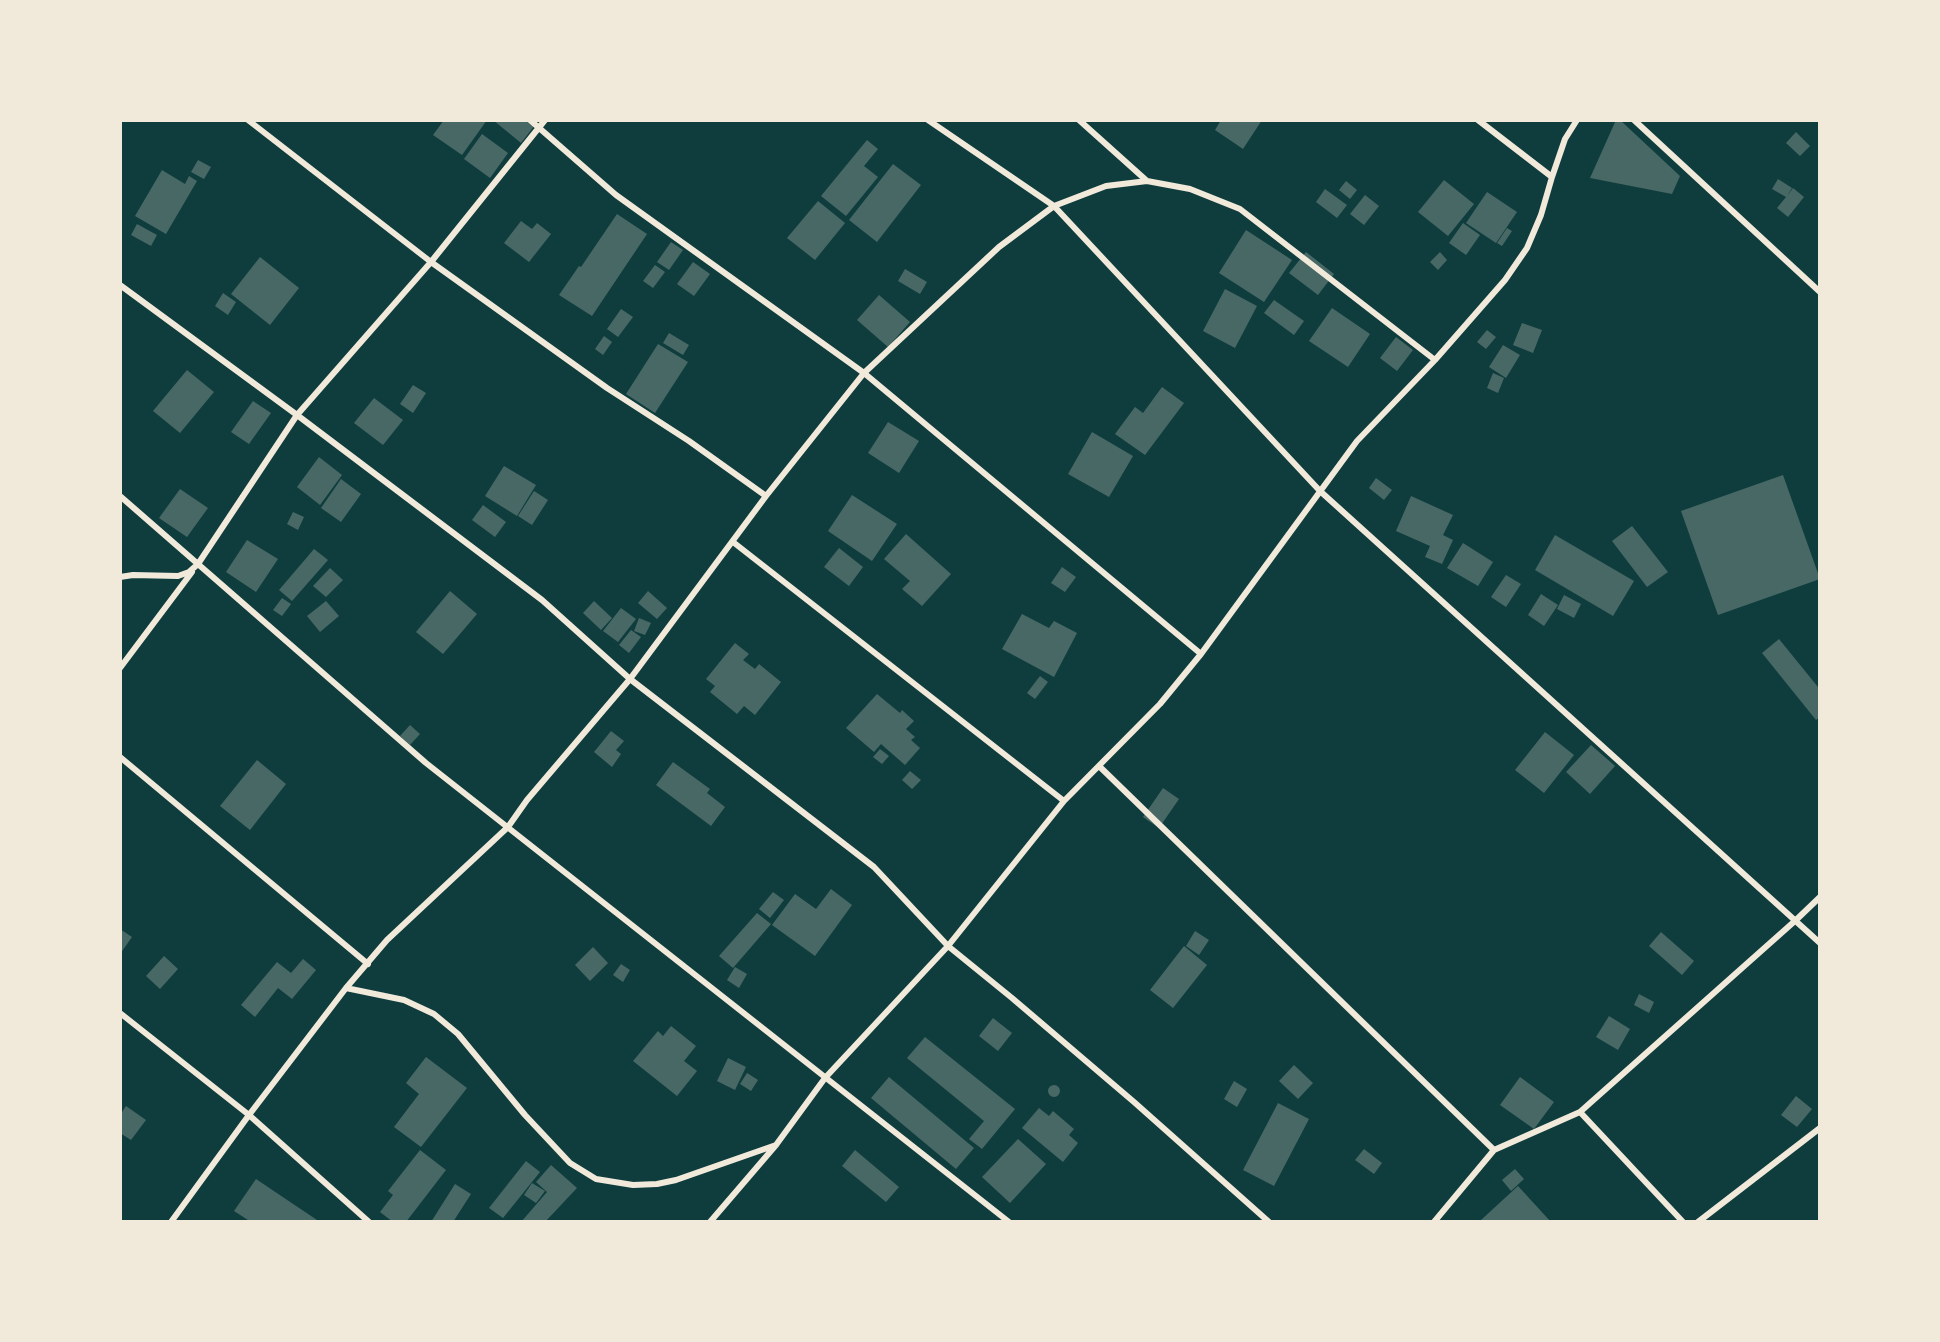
<!DOCTYPE html>
<html>
<head>
<meta charset="utf-8">
<style>
	body { margin:0 }
	#map { position:relative; width:1940px; height:1342px; overflow:hidden; background:#0f3d3e; font-family:"Space Grotesk",sans-serif }
	canvas { display:block }
	.frame { position:absolute; inset:0; border:122px solid #f1e9da; pointer-events:none }
</style>
</head>
<body>
<div id="map">
<canvas width="1940" height="1342"></canvas>
<div class="frame"></div>
</div>
<script>
const ctx = document.querySelector('canvas').getContext('2d');
ctx.lineJoin = 'round';
function paint(path, color) {
  ctx.fillStyle = color;
  ctx.fill(path, 'evenodd');
}
function shape(rows) {
  const path = new Path2D();
  for (const r of rows) {
    if (r.length === 3) {
      path.moveTo(r[0] + r[2], r[1]);
      path.arc(r[0], r[1], r[2], 0, 2 * Math.PI);
      continue;
    }
    path.moveTo(r[0], r[1]);
    for (let i = 2; i < r.length; i += 2) path.lineTo(r[i], r[i + 1]);
  }
  return path;
}
function stroke(path, color, width, dash) {
  ctx.strokeStyle = color;
  ctx.lineWidth = width;
  ctx.lineCap = dash ? 'butt' : 'round';
  ctx.setLineDash(dash || []);
  ctx.stroke(path);
}
paint(shape([
	[444,120,487,120,462,155,433,135],
	[493,120,536,120,538,121,521,143],
	[1221,120,1262,120,1243,149,1215,130],
	[1616,120,1620,120,1680,176,1672,194,1590,178],
	[1796,132,1810,146,1800,156,1786,143],
	[482,134,508,153,490,178,464,159],
	[867,140,878,149,864,166,878,177,846,216,821,196],
	[198,160,211,167,204,179,191,172],
	[893,164,921,185,877,242,849,220],
	[162,170,185,184,189,176,197,181,166,234,135,216],
	[1778,179,1792,188,1787,196,1793,188,1804,197,1788,217,1777,208,1786,197,1772,189],
	[1444,180,1474,204,1448,236,1418,212],
	[1346,181,1357,190,1350,199,1339,190],
	[1325,189,1347,205,1337,218,1316,202],
	[1487,192,1517,212,1496,243,1466,223],
	[1365,195,1379,206,1364,225,1350,214],
	[818,201,845,223,815,260,787,238],
	[617,214,647,234,592,316,559,295,579,266,581,267],
	[521,221,532,229,537,223,551,234,529,262,504,243],
	[1463,223,1480,235,1466,255,1449,243],
	[137,224,157,235,151,246,131,235],
	[1507,228,1512,231,1502,246,1497,243],
	[1246,230,1292,260,1264,302,1219,273],
	[671,242,683,250,669,270,657,262],
	[1306,252,1334,274,1318,295,1289,273],
	[1440,252,1447,260,1438,270,1430,262],
	[260,257,299,288,270,325,231,294],
	[693,262,710,274,694,296,677,284],
	[655,265,665,272,653,288,643,281],
	[905,269,927,282,920,294,898,281],
	[1225,289,1257,306,1235,348,1203,331],
	[223,293,236,302,228,315,215,306],
	[879,295,910,322,888,347,857,320],
	[1274,300,1304,321,1294,335,1264,313],
	[1332,308,1370,334,1348,367,1309,341],
	[621,309,633,317,618,337,607,329],
	[1522,323,1542,330,1533,353,1513,345],
	[1487,330,1496,337,1486,349,1477,342],
	[669,333,689,345,683,355,663,343],
	[604,336,612,342,603,355,595,349],
	[1396,337,1413,350,1397,371,1380,358],
	[658,344,688,362,655,413,626,394],
	[1503,345,1520,355,1506,378,1489,367],
	[187,370,214,392,180,433,153,411],
	[1493,373,1504,378,1498,393,1487,388],
	[413,385,426,393,413,413,400,404],
	[1162,387,1184,403,1145,455,1115,434,1135,407,1143,413],
	[374,398,403,420,383,445,354,423],
	[253,401,271,413,249,444,231,432],
	[888,422,919,441,899,473,868,453],
	[1092,432,1133,456,1109,497,1068,474],
	[319,457,342,475,320,505,297,487],
	[504,466,536,485,517,516,485,496],
	[1783,475,1820,579,1718,615,1681,511],
	[1376,478,1392,490,1384,500,1369,488],
	[341,479,361,494,341,522,321,508],
	[180,489,208,508,187,537,159,518],
	[534,491,548,500,532,525,518,516],
	[852,495,897,524,872,561,828,531],
	[1411,496,1453,515,1443,535,1453,540,1442,564,1425,557,1430,546,1396,531],
	[483,505,506,522,495,537,472,520],
	[293,512,304,517,298,530,287,524],
	[1632,526,1668,572,1647,587,1612,541],
	[906,534,951,574,922,606,902,589,910,581,884,559],
	[1555,535,1634,581,1613,616,1535,570],
	[247,540,278,559,256,592,226,572],
	[1463,543,1493,562,1478,586,1447,568],
	[839,548,863,567,849,586,824,567],
	[314,549,328,560,292,601,279,590],
	[1062,567,1076,577,1065,592,1051,583],
	[330,568,343,580,326,597,313,586],
	[1506,575,1521,584,1506,607,1491,597],
	[450,591,477,614,443,654,416,632],
	[648,591,667,608,657,619,638,603],
	[1541,594,1558,605,1544,626,1528,615],
	[1564,595,1581,604,1574,618,1557,609],
	[282,598,291,604,282,616,273,610],
	[326,601,339,616,320,632,307,616],
	[594,601,612,618,601,630,583,613],
	[621,608,636,619,618,642,603,631],
	[1022,614,1049,628,1054,621,1077,633,1054,677,1002,649],
	[639,618,651,623,645,635,634,631],
	[631,630,641,637,629,653,619,645],
	[1779,639,1818,687,1820,686,1820,717,1816,720,1762,653],
	[735,643,749,654,743,660,755,669,759,664,781,682,755,715,744,706,737,714,710,692,715,686,706,679],
	[1040,676,1048,682,1035,699,1027,693],
	[877,694,900,713,902,710,914,721,906,729,915,737,911,740,920,748,905,765,881,744,874,752,846,728],
	[410,725,420,734,410,745,400,736],
	[611,731,624,741,616,750,621,754,612,767,594,752],
	[1545,732,1574,755,1544,793,1515,770],
	[1591,745,1615,766,1590,794,1566,772],
	[880,749,889,756,882,764,873,757],
	[257,760,286,784,250,830,220,806],
	[673,762,710,789,707,793,725,807,711,826,656,785],
	[910,771,921,780,912,789,902,780],
	[1163,788,1179,799,1159,828,1143,817],
	[831,889,852,905,815,956,772,925,795,894,816,909],
	[773,892,784,900,770,918,759,909],
	[757,913,771,924,733,968,719,956],
	[120,929,132,937,120,954],
	[1195,931,1209,940,1199,955,1186,946],
	[1661,932,1694,961,1682,975,1649,946],
	[1184,946,1207,965,1173,1008,1150,990],
	[593,947,608,963,590,981,575,965],
	[164,956,178,969,160,989,146,976],
	[303,959,316,970,292,999,278,988,255,1017,241,1005,277,962,291,973],
	[621,964,630,970,623,982,613,975],
	[735,967,747,974,739,988,727,980],
	[1639,994,1654,1002,1649,1013,1634,1005],
	[1609,1016,1630,1029,1618,1050,1596,1037],
	[993,1018,1012,1033,998,1051,979,1036],
	[671,1026,696,1046,684,1061,697,1071,677,1096,633,1061,658,1031,663,1036],
	[925,1037,1015,1109,982,1149,969,1139,984,1121,907,1058],
	[426,1057,467,1088,421,1147,394,1127,419,1094,406,1083],
	[728,1058,746,1067,735,1090,717,1081],
	[1294,1065,1313,1083,1298,1099,1279,1081],
	[747,1073,758,1080,751,1091,740,1084],
	[889,1077,974,1148,956,1169,871,1098],
	[1520,1077,1554,1102,1534,1129,1500,1105],
	[1234,1081,1247,1089,1237,1107,1224,1099],
	[1054,1091,6],
	[1796,1096,1812,1109,1797,1127,1781,1115],
	[1278,1103,1309,1119,1274,1186,1243,1170],
	[126,1106,146,1120,131,1140,120,1133,120,1115],
	[1039,1108,1049,1116,1053,1111,1074,1129,1069,1135,1078,1143,1063,1162,1022,1128],
	[1018,1139,1046,1164,1010,1203,982,1177],
	[1364,1149,1382,1163,1374,1174,1355,1160],
	[420,1150,446,1170,406,1222,393,1222,380,1212,393,1195,388,1191],
	[855,1150,899,1187,886,1202,842,1166],
	[526,1161,540,1172,503,1218,489,1208],
	[551,1165,577,1188,545,1222,521,1222,547,1192,536,1182],
	[1515,1169,1524,1179,1511,1191,1502,1180],
	[256,1179,317,1220,316,1222,251,1222,234,1211],
	[532,1183,545,1191,536,1203,524,1195],
	[455,1184,471,1194,453,1222,431,1222],
	[1518,1186,1551,1222,1483,1222,1481,1220]
]), '#486865');
stroke(shape([
	[248,120,431,262,607,388,689,441,766,496],
	[530,120,616,195,864,373,1201,654],
	[928,120,1054,206,1320,491,1820,943],
	[1079,120,1147,181],
	[1478,120,1552,177],
	[1634,120,1820,292],
	[120,285,297,415,542,600,630,679,766,496,864,373,999,247,1054,206,1106,186,1147,181,1190,189,1240,209,1435,360],
	[120,496,426,763,1009,1222],
	[733,542,1064,801],
	[120,577,133,575,178,576,189,572,198,564,297,415,431,262,545,120],
	[120,668,192,572],
	[120,757,368,964],
	[1099,766,1494,1150],
	[346,988,404,1000,434,1014,458,1034,525,1115,570,1163,596,1179,633,1185,657,1184,676,1180,776,1145],
	[120,1013,249,1115,369,1222],
	[1580,1112,1683,1222],
	[171,1222,249,1115,346,988,387,940,508,827,527,800,630,679,874,867,948,946,1012,998,1134,1102,1269,1222],
	[710,1222,776,1145,825,1078,948,946,1064,801,1160,704,1201,654,1357,441,1435,360,1505,280,1527,248,1541,215,1552,177,1565,139,1577,120],
	[1434,1222,1494,1150,1580,1112,1796,920,1820,897],
	[1698,1222,1820,1128]
]), '#f1e9da', 6);
</script>
</body>
</html>
